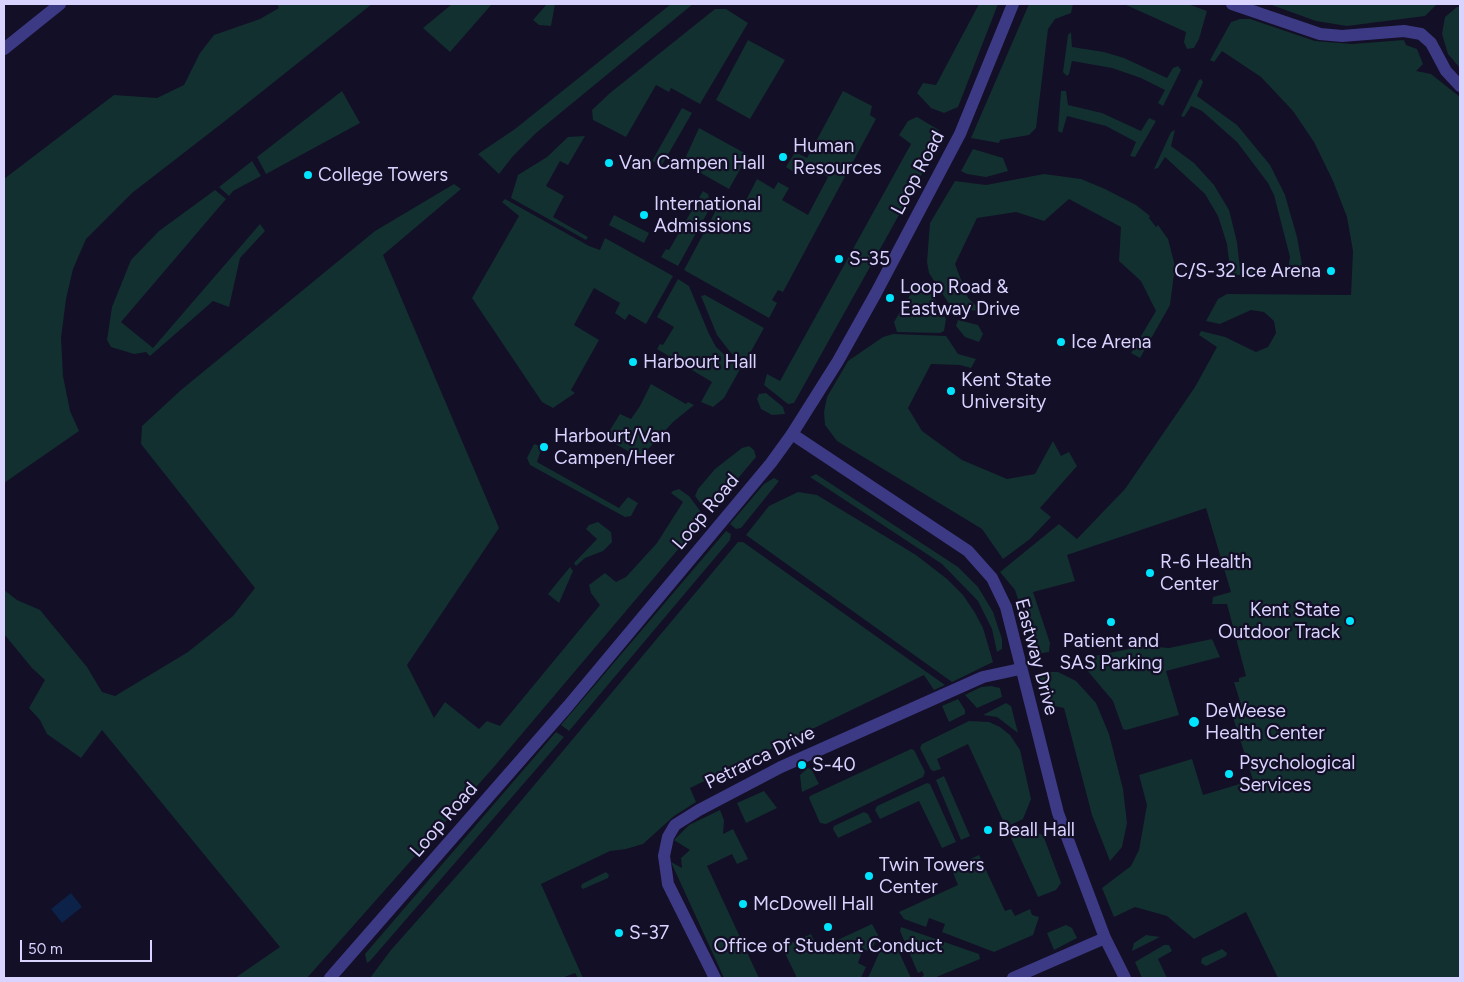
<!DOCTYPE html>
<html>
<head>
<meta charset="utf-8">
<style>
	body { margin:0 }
	#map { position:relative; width:1464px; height:982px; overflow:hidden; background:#130f26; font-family:Figtree,sans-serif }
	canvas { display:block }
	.frame { position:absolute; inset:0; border:5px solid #d9d4ff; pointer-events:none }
	.scale { position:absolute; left:20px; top:940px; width:132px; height:22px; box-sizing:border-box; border:2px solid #d9d4ff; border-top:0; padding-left:6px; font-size:15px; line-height:18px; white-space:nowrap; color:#d9d4ff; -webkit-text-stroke:4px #130f26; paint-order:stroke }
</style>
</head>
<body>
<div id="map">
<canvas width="1464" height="982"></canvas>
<div class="frame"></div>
<div class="scale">50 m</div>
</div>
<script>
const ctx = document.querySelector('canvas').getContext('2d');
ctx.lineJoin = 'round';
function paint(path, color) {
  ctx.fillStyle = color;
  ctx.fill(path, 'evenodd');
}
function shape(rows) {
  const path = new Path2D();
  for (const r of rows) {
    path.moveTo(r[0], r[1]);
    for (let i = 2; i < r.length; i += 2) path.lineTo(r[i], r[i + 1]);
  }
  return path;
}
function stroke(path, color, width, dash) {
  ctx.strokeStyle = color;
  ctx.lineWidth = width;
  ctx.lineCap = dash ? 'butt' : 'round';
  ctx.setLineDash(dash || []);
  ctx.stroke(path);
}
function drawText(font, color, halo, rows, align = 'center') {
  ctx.font = font + ' Figtree,sans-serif';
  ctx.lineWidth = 4.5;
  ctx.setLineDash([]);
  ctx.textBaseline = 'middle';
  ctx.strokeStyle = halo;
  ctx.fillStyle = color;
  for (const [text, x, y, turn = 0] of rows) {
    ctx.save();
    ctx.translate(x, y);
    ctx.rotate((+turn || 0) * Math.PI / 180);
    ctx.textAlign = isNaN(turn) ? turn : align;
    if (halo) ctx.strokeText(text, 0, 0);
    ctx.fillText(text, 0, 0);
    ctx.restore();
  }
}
paint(shape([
	[277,4,372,4,225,121,132,193,86,239,73,269,66,299,61,338,63,376,70,411,79,431,4,483,4,179,114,95,157,98,184,85,200,53,214,35,260,19,279,8],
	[452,4,492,4,450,52,423,28],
	[547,4,555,4,551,26,539,25,533,20],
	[671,4,693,4,536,133,513,156,499,174,478,154,515,129],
	[979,4,998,4,958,107,944,113,931,108,917,93,923,83,936,85],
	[1029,4,1073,4,1071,13,1055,19,1048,29,1036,128,1029,135,1000,140,999,143,971,138],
	[1124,4,1188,4,1207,11,1199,39,1194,48,1187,49,1184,42,1186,32],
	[1269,4,1437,4,1425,16,1347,26,1316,21],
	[1457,7,1460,7,1460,68,1448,54,1442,34,1445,17],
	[715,9,726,9,748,23,700,104,671,88,669,92,656,85,626,137,593,120,592,110,610,93],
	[1240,19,1250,19,1315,41,1352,44,1404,40,1406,45,1417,49,1423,64,1416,71,1431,74,1460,97,1460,978,1278,978,1246,912,1194,939,1167,916,1135,907,1114,917,1102,888,1131,866,1139,850,1147,805,1139,775,1192,759,1203,795,1253,780,1230,708,1241,705,1234,682,1239,682,1239,678,1246,676,1227,604,1212,604,1213,597,1231,592,1206,508,1067,555,1075,581,1033,592,1050,643,1049,652,1036,654,1015,590,1000,572,1059,524,1077,539,1125,489,1195,387,1217,347,1199,335,1201,331,1225,337,1256,352,1268,347,1276,333,1274,321,1264,312,1251,310,1220,324,1206,321,1218,299,1227,294,1351,295,1353,251,1347,217,1333,181,1314,142,1293,111,1261,77,1222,51,1214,62,1210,60,1231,22],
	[1071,32,1072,47,1104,52,1124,58,1167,78,1173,68,1178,66,1181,70,1163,106,1158,103,1165,90,1141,78,1112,68,1072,61,1069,74,1067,76,1063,72,1068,35],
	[748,40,785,60,750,119,716,100],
	[1199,80,1201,79,1203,82,1197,96,1237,125,1270,165,1285,195,1297,237,1303,270,1316,272,1318,274,1315,277,1273,274,1275,271,1288,271,1290,257,1274,195,1268,183,1237,142,1202,111,1191,106,1184,117,1181,116],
	[342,91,360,123,266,174,257,157],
	[843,91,872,106,870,115,876,119,783,292,778,290,772,300,777,303,769,318,684,270,716,210,729,206,740,212,757,179,774,189,778,182,789,188,782,200,808,215,828,177,803,163,797,174,786,167,795,152,807,158],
	[1061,91,1066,91,1068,105,1102,113,1141,131,1149,118,1156,121,1135,157,1130,156,1136,142,1106,126,1067,116,1062,133,1058,131],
	[682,108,692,113,662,165,652,161],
	[917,117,939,130,942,138,794,403,788,404,764,385,767,374,780,381,911,144,899,135,908,121],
	[699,128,748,155,729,189,683,163],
	[1175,130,1171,146,1194,163,1214,185,1229,210,1237,242,1240,269,1257,270,1259,273,1257,275,1216,275,1217,271,1230,268,1227,244,1218,216,1205,194,1165,157,1158,168,1154,169,1171,132],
	[585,136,568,165,560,161,546,186,564,196,553,217,588,237,586,240,511,198,518,175,547,157,568,137],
	[973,149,1003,158,1008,171,986,177,967,174,961,171],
	[252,161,261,176,233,191,229,196,219,187],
	[1044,174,1081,179,1105,189,1136,205,1150,216,1149,218,1156,227,1158,225,1168,239,1175,266,1170,305,1140,358,1131,353,1156,311,1141,281,1119,261,1121,227,1069,199,1044,221,1016,212,977,218,955,264,968,298,983,312,951,307,929,273,927,262,930,223,955,181,986,185],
	[454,184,461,189,383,255,499,528,407,665,434,718,445,702,479,729,487,721,500,726,600,605,591,593,589,585,605,573,616,582,626,577,657,543,683,502,671,493,673,491,679,489,689,496,701,512,703,520,493,768,307,978,235,978,280,947,102,730,81,758,47,734,40,720,29,708,45,680,32,668,4,634,4,590,17,600,40,610,87,667,102,692,115,696,188,652,233,616,255,588,141,444,142,426,181,390,375,231],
	[215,190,226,199,121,322,153,348,260,224,265,231,240,258,229,307,213,301,150,356,146,352,134,354,111,347,107,340,112,307,131,260,159,231],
	[703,191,708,194,711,206,678,266,661,257,666,249,669,250],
	[505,199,589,246,600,250,605,238,673,276,646,324,629,314,625,320,615,313,620,303,594,288,574,325,599,340,571,390,575,393,553,408,542,402,472,298,519,216,502,202],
	[614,215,649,233,644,243,609,225],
	[678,279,689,286,709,334,716,347,740,369,724,398,713,407,701,402,712,382,657,349,660,344,663,345,674,327,657,317],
	[924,281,946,319,944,331,940,333,897,332,894,322,915,287],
	[705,295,764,328,744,364,731,353,717,335,701,296],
	[958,320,978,325,983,334,979,342,965,337,956,326],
	[893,334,946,336,958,354,976,359,971,368,960,365,931,364,908,408,922,431,962,460,1007,479,1035,474,1053,441,1061,456,1069,452,1077,466,1040,508,1051,517,1030,539,1003,559,982,529,837,441,825,425,824,412,827,397,848,361,883,337],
	[651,384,686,404,688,402,694,405,673,422,640,458,605,438,620,414,631,419,640,406],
	[766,393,783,407,785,414,772,415,761,409,757,399,759,394],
	[534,444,542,447,537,462,619,508,628,497,638,503,631,516,625,517,530,465,527,458],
	[749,446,754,450,756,457,712,509,705,509,695,496,698,489,715,469,742,448],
	[816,474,958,567,978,587,993,612,1002,639,1002,649,997,652,992,629,978,601,942,564,810,477],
	[774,478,779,481,741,528,736,529,730,524,764,484],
	[798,492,817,495,916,555,947,579,963,595,975,613,983,628,993,662,952,682,746,535,769,506],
	[598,522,611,532,612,542,603,551,585,558,576,566,574,563,597,539,586,529,589,525],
	[726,531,731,534,730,540,569,731,561,725],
	[738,542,743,542,945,685,934,690,924,675,690,788,696,802,674,816,643,844,626,849,610,851,541,884,583,978,578,978,575,973,562,978,370,978,391,950,484,845],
	[570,567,573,571,559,603,548,594],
	[1212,639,1220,657,1166,671,1179,715,1126,730,1123,729,1113,701,1086,669,1086,662,1094,656,1144,646,1169,648],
	[1043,672,1058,672,1076,681,1096,703,1109,734,1123,789,1127,823,1122,847,1110,861,1092,815,1064,708,1049,705,1039,678],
	[991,686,1000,688,1002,697,977,708,965,695,981,687],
	[958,699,965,710,965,714,949,722,942,706],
	[1006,703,1011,706,1018,733,997,717,983,715],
	[969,721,989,722,1000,727,1010,735,1020,750,1031,799,1023,819,1006,827,968,744,937,759,941,769,934,771,931,770,920,748,922,744],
	[556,732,564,737,370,961,367,963,365,954],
	[911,749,914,750,925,772,923,777,826,824,820,823,809,798,810,796],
	[808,768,812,770,819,784,802,792,800,775],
	[944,776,970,836,961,840,936,780],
	[927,783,930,784,956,842,942,848,919,801,880,819,875,810,877,806],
	[764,791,777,808,746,823,737,803],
	[720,810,724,820,723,834,733,829,748,859,737,864,732,854,707,866,759,978,724,978,671,862,682,868,681,858,690,850,674,840,689,825],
	[864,812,868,814,872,822,838,838,833,829,834,826],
	[1029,830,1043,835,1061,883,1056,890,1038,897,1011,838],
	[979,855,1005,911,1011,909,1015,916,1030,909,1032,915,1039,917,1033,935,994,952,942,932,945,924,929,918,926,927,904,919,899,912,958,885,951,868],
	[606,872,609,875,608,878,583,889,581,887,582,884],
	[872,924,878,935,871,952,863,949,858,963,866,967,861,978,797,978,782,947,811,934,818,949],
	[1066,925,1072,928,1077,938,1054,950,1047,933],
	[901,927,979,954,980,959,934,978,921,978,924,975,922,971,918,973,900,931],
	[1146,935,1160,937,1132,951,1134,943],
	[1164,945,1169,945,1172,951,1158,959,1167,978,1142,978,1135,962],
	[897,948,911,978,868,978,880,951,889,953],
	[1222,949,1227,953,1226,956,1206,966,1201,963,1202,958]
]), '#12302f');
paint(shape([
	[71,893,82,907,62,923,51,909]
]), '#0c2248');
stroke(shape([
	[1232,4,1320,34,1342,36,1404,31,1421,34,1431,43,1446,71,1460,86],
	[4,49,60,4],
	[792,434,968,551,992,578,1006,607,1058,813,1105,938,1125,978],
	[715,978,668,884,664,856,668,837,675,825,699,810,781,767,983,677,1020,669],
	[1013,978,1105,938]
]), '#3d3a85', 12);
stroke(shape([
	[330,978,568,706,771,463,792,434,838,361,876,293,960,134,1013,4]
]), '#3d3a85', 12);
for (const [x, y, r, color] of [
	[783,157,5,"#00e5ff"],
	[609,163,5,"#00e5ff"],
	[308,175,5,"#00e5ff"],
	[644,215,5,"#00e5ff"],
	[839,259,5,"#00e5ff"],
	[1331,271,5,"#00e5ff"],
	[890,298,5,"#00e5ff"],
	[1061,342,5,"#00e5ff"],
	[633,362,5,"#00e5ff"],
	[951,391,5,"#00e5ff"],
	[544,447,5,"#00e5ff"],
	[1150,573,5,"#00e5ff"],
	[1350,621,5,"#00e5ff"],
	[1111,622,5,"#00e5ff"],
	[1194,722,6,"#00e5ff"],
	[802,765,5,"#00e5ff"],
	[1229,774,5,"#00e5ff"],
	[988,830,5,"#00e5ff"],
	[869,876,5,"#00e5ff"],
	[743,904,5,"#00e5ff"],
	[828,927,5,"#00e5ff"],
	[619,933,5,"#00e5ff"]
]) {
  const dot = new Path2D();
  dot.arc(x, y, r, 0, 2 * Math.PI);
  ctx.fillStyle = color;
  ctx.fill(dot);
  stroke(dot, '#130f26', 2);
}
drawText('19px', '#d9d4ff', '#130f26', [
	["Human",793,146],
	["Resources",793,168],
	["Van Campen Hall",619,163],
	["College Towers",318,175],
	["International",654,204],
	["Admissions",654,226],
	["S-35",849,259],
	["C/S-32 Ice Arena",1321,271,"right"],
	["Loop Road &",900,287],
	["Eastway Drive",900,309],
	["Ice Arena",1071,342],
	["Harbourt Hall",643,362],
	["Kent State",961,380],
	["University",961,402],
	["Harbourt/Van",554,436],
	["Campen/Heer",554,458],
	["R-6 Health",1160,562],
	["Center",1160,584],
	["Kent State",1340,610,"right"],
	["Outdoor Track",1340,632,"right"],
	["Patient and",1111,641,"center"],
	["SAS Parking",1111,663,"center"],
	["DeWeese",1205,711],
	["Health Center",1205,733],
	["Psychological",1239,763],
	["Services",1239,785],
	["S-40",812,765],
	["Beall Hall",998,830],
	["Twin Towers",879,865],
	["Center",879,887],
	["McDowell Hall",753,904],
	["S-37",629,933],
	["Office of Student Conduct",828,946,"center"]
], 'left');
drawText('19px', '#d9d4ff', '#130f26', [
	["Loop Road",918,173,-62],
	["Loop Road",706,512,-50],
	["Eastway Drive",1036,657,75],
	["Petrarca Drive",760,758,-26],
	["Loop Road",444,820,-49]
]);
</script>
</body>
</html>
